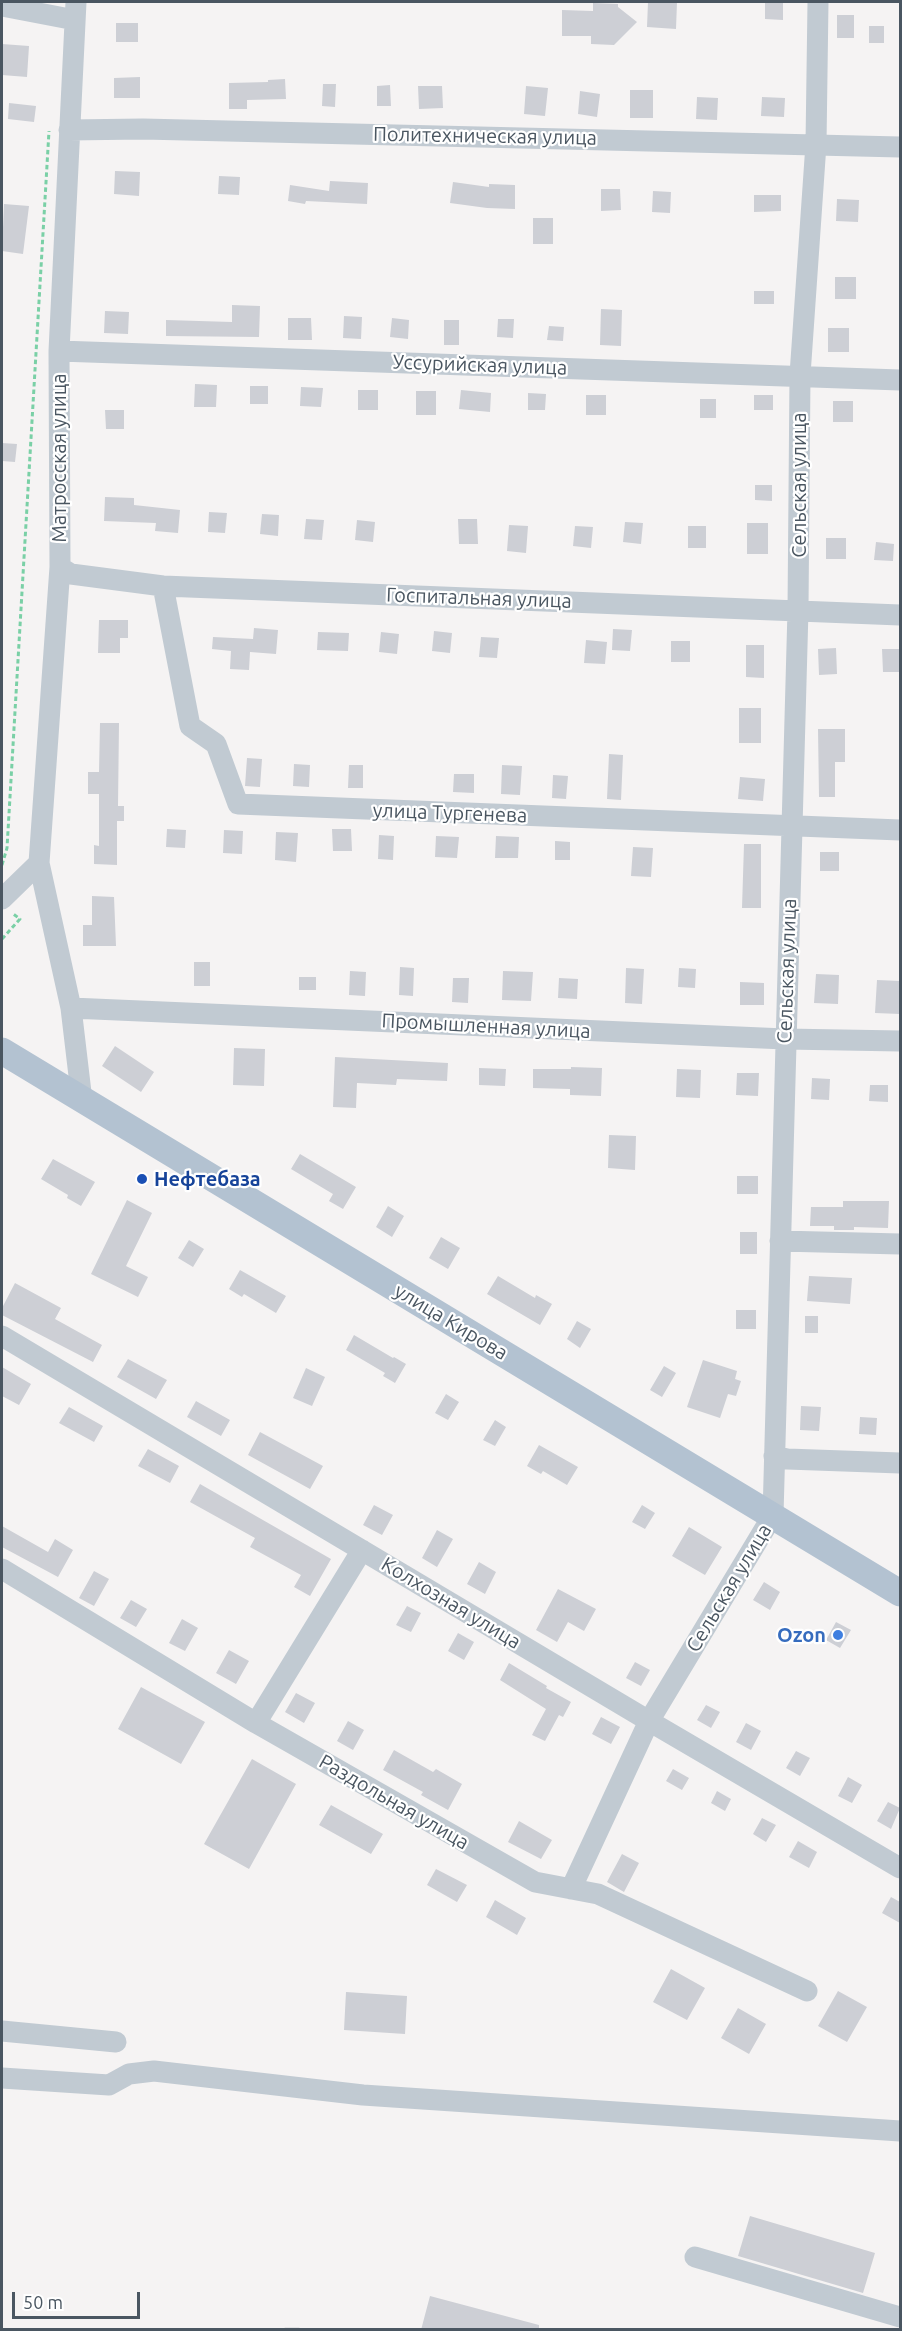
<!DOCTYPE html>
<html>
<head>
<meta charset="utf-8">
<style>
	body { margin:0 }
	#map { position:relative; width:902px; height:2331px; overflow:hidden; background:#f5f3f3; font-family:Ubuntu,sans-serif }
	canvas { display:block }
	.frame { position:absolute; inset:0; border:3px solid #4a5661; pointer-events:none }
	.scale { position:absolute; left:12px; top:2292px; width:128px; height:27px; box-sizing:border-box; border:3px solid #4a5661; border-top:0; padding-left:8px; font-size:18px; line-height:21px; white-space:nowrap; color:#4a5661; -webkit-text-stroke:4px #fff; paint-order:stroke }
</style>
</head>
<body>
<div id="map">
<canvas width="902" height="2331"></canvas>
<div class="frame"></div>
<div class="scale">50 m</div>
</div>
<script>
const ctx = document.querySelector('canvas').getContext('2d');
ctx.lineJoin = 'round';
function paint(path, color) {
  ctx.fillStyle = color;
  ctx.fill(path, 'evenodd');
}
function shape(rows) {
  const path = new Path2D();
  for (const r of rows) {
    path.moveTo(r[0], r[1]);
    for (let i = 2; i < r.length; i += 2) path.lineTo(r[i], r[i + 1]);
  }
  return path;
}
function stroke(path, color, width, dash) {
  ctx.strokeStyle = color;
  ctx.lineWidth = width;
  ctx.lineCap = dash ? 'butt' : 'round';
  ctx.setLineDash(dash || []);
  ctx.stroke(path);
}
function drawText(font, color, halo, rows, align = 'center') {
  ctx.font = font + ' Ubuntu,sans-serif';
  ctx.lineWidth = 4.5;
  ctx.setLineDash([]);
  ctx.textBaseline = 'middle';
  ctx.strokeStyle = halo;
  ctx.fillStyle = color;
  for (const [text, x, y, turn = 0] of rows) {
    ctx.save();
    ctx.translate(x, y);
    ctx.rotate((+turn || 0) * Math.PI / 180);
    ctx.textAlign = isNaN(turn) ? turn : align;
    if (halo) ctx.strokeText(text, 0, 0);
    ctx.fillText(text, 0, 0);
    ctx.restore();
  }
}
paint(shape([
	[648,2,677,2,676,29,647,27],
	[765,2,783,2,783,20,765,19],
	[593,3,618,4,618,7,637,22,614,45,591,44,591,36,562,36,562,10,593,11],
	[837,15,854,15,854,38,837,38],
	[116,23,138,23,138,42,116,42],
	[869,26,884,26,884,43,869,43],
	[2,44,29,46,27,77,2,75],
	[140,77,140,98,114,98,114,78],
	[285,79,286,99,247,100,247,109,229,109,229,83,268,82,268,80],
	[323,84,336,84,335,107,322,106],
	[390,85,391,106,377,106,377,86],
	[418,86,442,86,443,108,419,109],
	[526,86,548,88,545,116,524,114],
	[630,90,653,90,653,118,630,118],
	[580,91,600,94,597,117,578,114],
	[697,97,718,98,717,120,696,119],
	[762,97,785,98,784,117,761,116],
	[9,103,36,106,34,122,8,119],
	[115,171,140,172,139,196,114,194],
	[219,176,240,177,239,195,218,194],
	[330,181,368,183,367,204,306,201,305,204,288,201,290,185,329,191],
	[453,182,489,187,489,184,515,185,515,209,487,208,450,203],
	[601,189,620,189,621,210,601,211],
	[653,191,671,192,670,213,652,212],
	[754,195,781,195,781,211,754,212],
	[837,199,859,200,858,222,836,221],
	[4,204,29,206,23,254,2,251],
	[533,218,553,218,553,244,533,244],
	[835,277,856,277,856,299,835,299],
	[754,291,774,291,774,304,754,304],
	[232,305,260,306,259,337,166,336,166,320,232,322],
	[601,309,622,310,621,346,600,345],
	[105,311,129,312,128,334,104,333],
	[344,316,362,317,361,339,343,338],
	[288,318,311,318,312,340,288,340],
	[392,318,409,320,408,339,390,337],
	[498,319,514,319,513,338,497,337],
	[444,320,459,320,459,345,444,345],
	[549,326,564,327,563,341,547,340],
	[828,328,849,328,849,352,828,352],
	[195,384,217,385,216,407,194,407],
	[250,386,268,386,268,404,250,404],
	[301,387,323,388,321,407,300,406],
	[358,390,378,390,378,410,358,410],
	[461,390,491,393,490,412,459,409],
	[416,391,436,391,436,415,416,415],
	[528,393,546,394,545,410,528,410],
	[586,395,606,395,606,415,586,415],
	[754,395,773,395,773,410,754,410],
	[700,399,716,399,716,418,700,418],
	[833,401,853,401,853,422,833,422],
	[105,410,124,410,124,429,106,429],
	[2,443,17,444,15,462,2,461],
	[755,485,772,485,772,501,755,500],
	[105,497,134,498,134,505,180,510,178,533,155,531,156,523,104,521],
	[209,512,227,513,225,533,208,532],
	[262,514,279,515,278,536,260,534],
	[306,519,324,520,322,540,304,539],
	[458,519,477,519,478,544,459,544],
	[357,520,375,522,373,542,355,540],
	[625,522,643,523,641,544,623,542],
	[747,523,768,523,768,554,747,554],
	[509,525,528,526,526,553,507,551],
	[575,526,593,527,591,548,573,546],
	[688,526,706,526,706,548,688,548],
	[826,538,846,538,846,559,826,559],
	[876,542,894,544,893,561,874,560],
	[99,620,128,620,128,638,120,638,120,653,98,653],
	[254,628,278,630,276,654,250,652,249,670,230,669,231,651,212,649,213,637,253,639],
	[613,629,632,630,630,651,612,650],
	[434,631,452,633,450,653,432,651],
	[318,632,349,633,348,651,317,650],
	[381,632,399,634,397,654,379,652],
	[481,637,499,638,497,658,479,657],
	[586,640,607,642,605,664,584,663],
	[671,641,690,641,690,662,671,662],
	[746,645,764,645,764,678,746,677],
	[836,648,837,674,819,675,818,649],
	[882,649,900,649,900,672,883,672],
	[739,708,761,708,761,743,739,743],
	[100,723,119,723,118,806,124,806,124,821,117,821,117,865,94,864,94,845,99,846,99,794,88,794,88,772,99,772],
	[818,729,845,729,845,762,835,762,835,797,819,797],
	[609,754,623,755,621,800,607,799],
	[247,758,262,759,260,787,245,786],
	[294,764,310,765,309,787,293,786],
	[349,765,363,765,363,788,348,788],
	[502,765,522,766,520,795,501,794],
	[454,774,474,774,474,793,453,792],
	[553,775,568,776,566,799,552,798],
	[740,777,765,779,763,801,738,799],
	[167,829,186,830,185,848,166,847],
	[332,829,351,829,352,851,333,851],
	[224,830,243,831,242,854,223,853],
	[276,832,298,833,296,862,275,860],
	[379,835,394,836,393,860,378,859],
	[436,836,459,837,457,858,435,857],
	[496,836,519,837,518,858,495,858],
	[555,841,570,842,570,860,555,860],
	[744,844,761,844,761,908,742,908],
	[633,847,653,848,651,877,631,876],
	[820,852,839,852,839,871,820,871],
	[92,896,114,897,116,946,83,946,83,925,92,925],
	[194,962,210,962,210,986,194,986],
	[400,967,414,968,413,996,399,995],
	[626,968,644,969,642,1004,625,1003],
	[679,968,696,969,695,988,678,987],
	[350,971,366,972,365,996,349,995],
	[503,971,533,972,531,1001,502,1000],
	[816,974,839,975,838,1004,814,1003],
	[299,977,316,977,316,990,299,990],
	[453,978,469,978,468,1003,452,1002],
	[559,978,578,979,577,999,558,998],
	[877,980,900,981,900,1014,875,1013],
	[740,982,764,983,764,1005,740,1005],
	[115,1046,154,1072,141,1092,102,1066],
	[234,1048,265,1049,264,1086,233,1085],
	[335,1057,448,1063,447,1081,397,1079,396,1085,357,1083,356,1108,333,1107],
	[571,1067,602,1068,601,1096,570,1095,570,1089,533,1088,533,1069,571,1069],
	[479,1068,506,1069,505,1086,479,1085],
	[677,1069,701,1070,700,1098,676,1097],
	[737,1073,759,1073,758,1096,736,1095],
	[812,1078,830,1079,829,1100,811,1099],
	[870,1085,888,1085,888,1102,869,1101],
	[609,1135,636,1136,635,1170,608,1168],
	[300,1154,356,1187,343,1209,329,1201,333,1194,291,1169],
	[53,1159,95,1182,81,1206,67,1198,68,1195,41,1179],
	[737,1176,758,1176,758,1194,737,1194],
	[127,1200,152,1213,126,1266,148,1277,138,1297,91,1274],
	[843,1201,889,1201,888,1228,854,1227,854,1230,834,1230,834,1226,810,1226,811,1207,843,1207],
	[388,1206,404,1216,392,1237,376,1227],
	[740,1232,757,1232,757,1254,740,1254],
	[441,1237,460,1248,448,1269,429,1258],
	[189,1240,204,1249,193,1267,178,1258],
	[240,1270,286,1296,276,1313,244,1294,242,1297,229,1289],
	[498,1276,535,1298,536,1295,552,1304,540,1325,487,1294],
	[809,1276,852,1278,850,1304,807,1301],
	[15,1283,61,1308,55,1319,102,1345,93,1362,2,1315,2,1308],
	[736,1310,756,1310,756,1329,736,1329],
	[805,1316,818,1316,818,1333,805,1333],
	[577,1321,591,1329,580,1348,567,1339],
	[354,1335,393,1358,394,1357,406,1364,395,1383,383,1376,385,1373,346,1350],
	[128,1359,167,1380,156,1399,117,1377],
	[703,1360,737,1371,735,1379,741,1381,736,1396,728,1394,720,1418,687,1407],
	[664,1366,676,1373,662,1397,650,1390],
	[2,1367,31,1384,19,1405,2,1396],
	[306,1368,325,1377,312,1406,293,1398],
	[446,1394,459,1402,448,1420,435,1413],
	[196,1401,230,1420,221,1436,187,1417],
	[801,1406,821,1407,819,1431,800,1430],
	[69,1407,103,1426,94,1442,59,1423],
	[860,1417,877,1418,876,1435,859,1434],
	[495,1420,506,1427,495,1446,483,1440],
	[260,1432,323,1466,310,1489,248,1455],
	[539,1445,578,1467,567,1485,543,1471,541,1474,527,1466],
	[148,1449,179,1466,170,1483,138,1466],
	[200,1484,331,1559,310,1596,294,1587,301,1575,250,1547,255,1538,190,1502],
	[374,1505,393,1515,382,1535,363,1525],
	[642,1505,655,1513,645,1529,632,1522],
	[2,1526,48,1552,55,1539,73,1550,58,1577,2,1547],
	[689,1527,722,1547,705,1575,672,1556],
	[437,1530,453,1539,437,1567,422,1558],
	[479,1562,496,1572,485,1594,467,1584],
	[94,1571,109,1579,94,1606,79,1598],
	[764,1582,780,1592,770,1610,753,1600],
	[558,1589,596,1609,584,1631,568,1622,557,1642,536,1630],
	[131,1600,147,1609,136,1627,120,1618],
	[407,1606,421,1613,411,1632,396,1625],
	[182,1619,198,1628,185,1651,169,1643],
	[836,1622,851,1630,840,1648,826,1640],
	[458,1633,474,1642,464,1660,448,1651],
	[229,1650,249,1661,236,1684,216,1673],
	[635,1662,650,1670,641,1686,626,1678],
	[509,1663,547,1686,546,1688,571,1702,563,1717,559,1715,545,1741,532,1735,546,1709,500,1680],
	[141,1687,205,1722,181,1764,118,1729],
	[296,1693,315,1703,304,1723,285,1712],
	[706,1705,720,1712,711,1728,697,1720],
	[601,1717,620,1727,611,1744,592,1734],
	[348,1721,364,1730,353,1750,337,1741],
	[746,1723,761,1731,751,1750,736,1742],
	[394,1750,433,1772,436,1769,462,1784,448,1810,421,1795,423,1792,383,1770],
	[796,1751,810,1758,800,1776,786,1768],
	[252,1759,296,1784,249,1869,204,1844],
	[673,1769,689,1778,682,1790,666,1781],
	[848,1777,862,1785,852,1803,838,1796],
	[717,1791,731,1799,725,1811,711,1803],
	[888,1802,900,1808,891,1829,877,1821],
	[331,1805,383,1834,371,1854,319,1825],
	[762,1818,776,1825,766,1842,753,1834],
	[519,1821,552,1840,541,1859,508,1842],
	[798,1841,817,1852,809,1868,789,1857],
	[622,1854,639,1863,624,1892,607,1882],
	[436,1869,467,1885,457,1902,427,1885],
	[891,1897,900,1902,900,1923,882,1913],
	[495,1900,526,1918,517,1935,486,1917],
	[671,1969,705,1988,687,2020,653,2002],
	[838,1991,867,2007,847,2042,818,2026],
	[346,1992,407,1996,405,2034,344,2030],
	[738,2008,766,2024,749,2054,721,2038],
	[750,2216,875,2253,863,2293,738,2256],
	[430,2296,539,2325,539,2330,421,2330]
]), '#cdcfd5');
stroke(shape([
	[2,865,7,848,49,131],
	[2,939,20,919,12,913]
]), '#7ad0a6', 3, [4.5, 3]);
stroke(shape([
	[2,6,75,20],
	[69,130,143,129,900,147],
	[59,351,900,380],
	[60,567,71,574,163,586,900,615],
	[163,586,190,726,216,744,238,804,900,830],
	[39,863,71,1008,82,1101],
	[2,899,39,863,60,567,59,351,76,2],
	[71,1008,785,1039,900,1041],
	[780,1241,900,1244],
	[2,1336,649,1721,900,1868],
	[774,1456,787,1459,900,1463],
	[2,1569,256,1723,535,1882,598,1894,807,1991],
	[256,1723,362,1550],
	[571,1889,649,1721,773,1515,798,610,800,375,816,144,818,2],
	[2,2031,116,2042],
	[2,2078,109,2085,129,2074,154,2071,363,2095,900,2131],
	[695,2257,900,2317]
]), '#c1cad2', 21);
stroke(shape([
	[2,1051,900,1593]
]), '#b3c2d1', 27);
stroke(shape([
	[285,2330,299,2330]
]), '#b5b8bd', 4.5);
for (const [x, y, r, color] of [
	[142,1179,6,"#1a4fb4"],
	[838,1635,6,"#3f7fe0"]
]) {
  const dot = new Path2D();
  dot.arc(x, y, r, 0, 2 * Math.PI);
  ctx.fillStyle = color;
  ctx.fill(dot);
  stroke(dot, '#fff', 2);
}
drawText('20px', '#4a5661', '#fff', [
	["Политехническая улица",485,136,1],
	["Уссурийская улица",480,365,2],
	["Матросская улица",59,458,-90],
	["Сельская улица",799,485,-90],
	["Госпитальная улица",479,598,2],
	["улица Тургенева",450,813,2],
	["Сельская улица",787,971,-88],
	["Промышленная улица",486,1026,3],
	["улица Кирова",451,1322,31],
	["Сельская улица",729,1588,-59],
	["Колхозная улица",451,1603,31],
	["Раздольная улица",394,1802,30]
]);
drawText('bold 20px', '#164399', '#fff', [
	["Нефтебаза",154,1179]
], 'left');
drawText('bold 20px', '#366cbe', '#fff', [
	["Ozon",826,1635]
], 'right');
</script>
</body>
</html>
